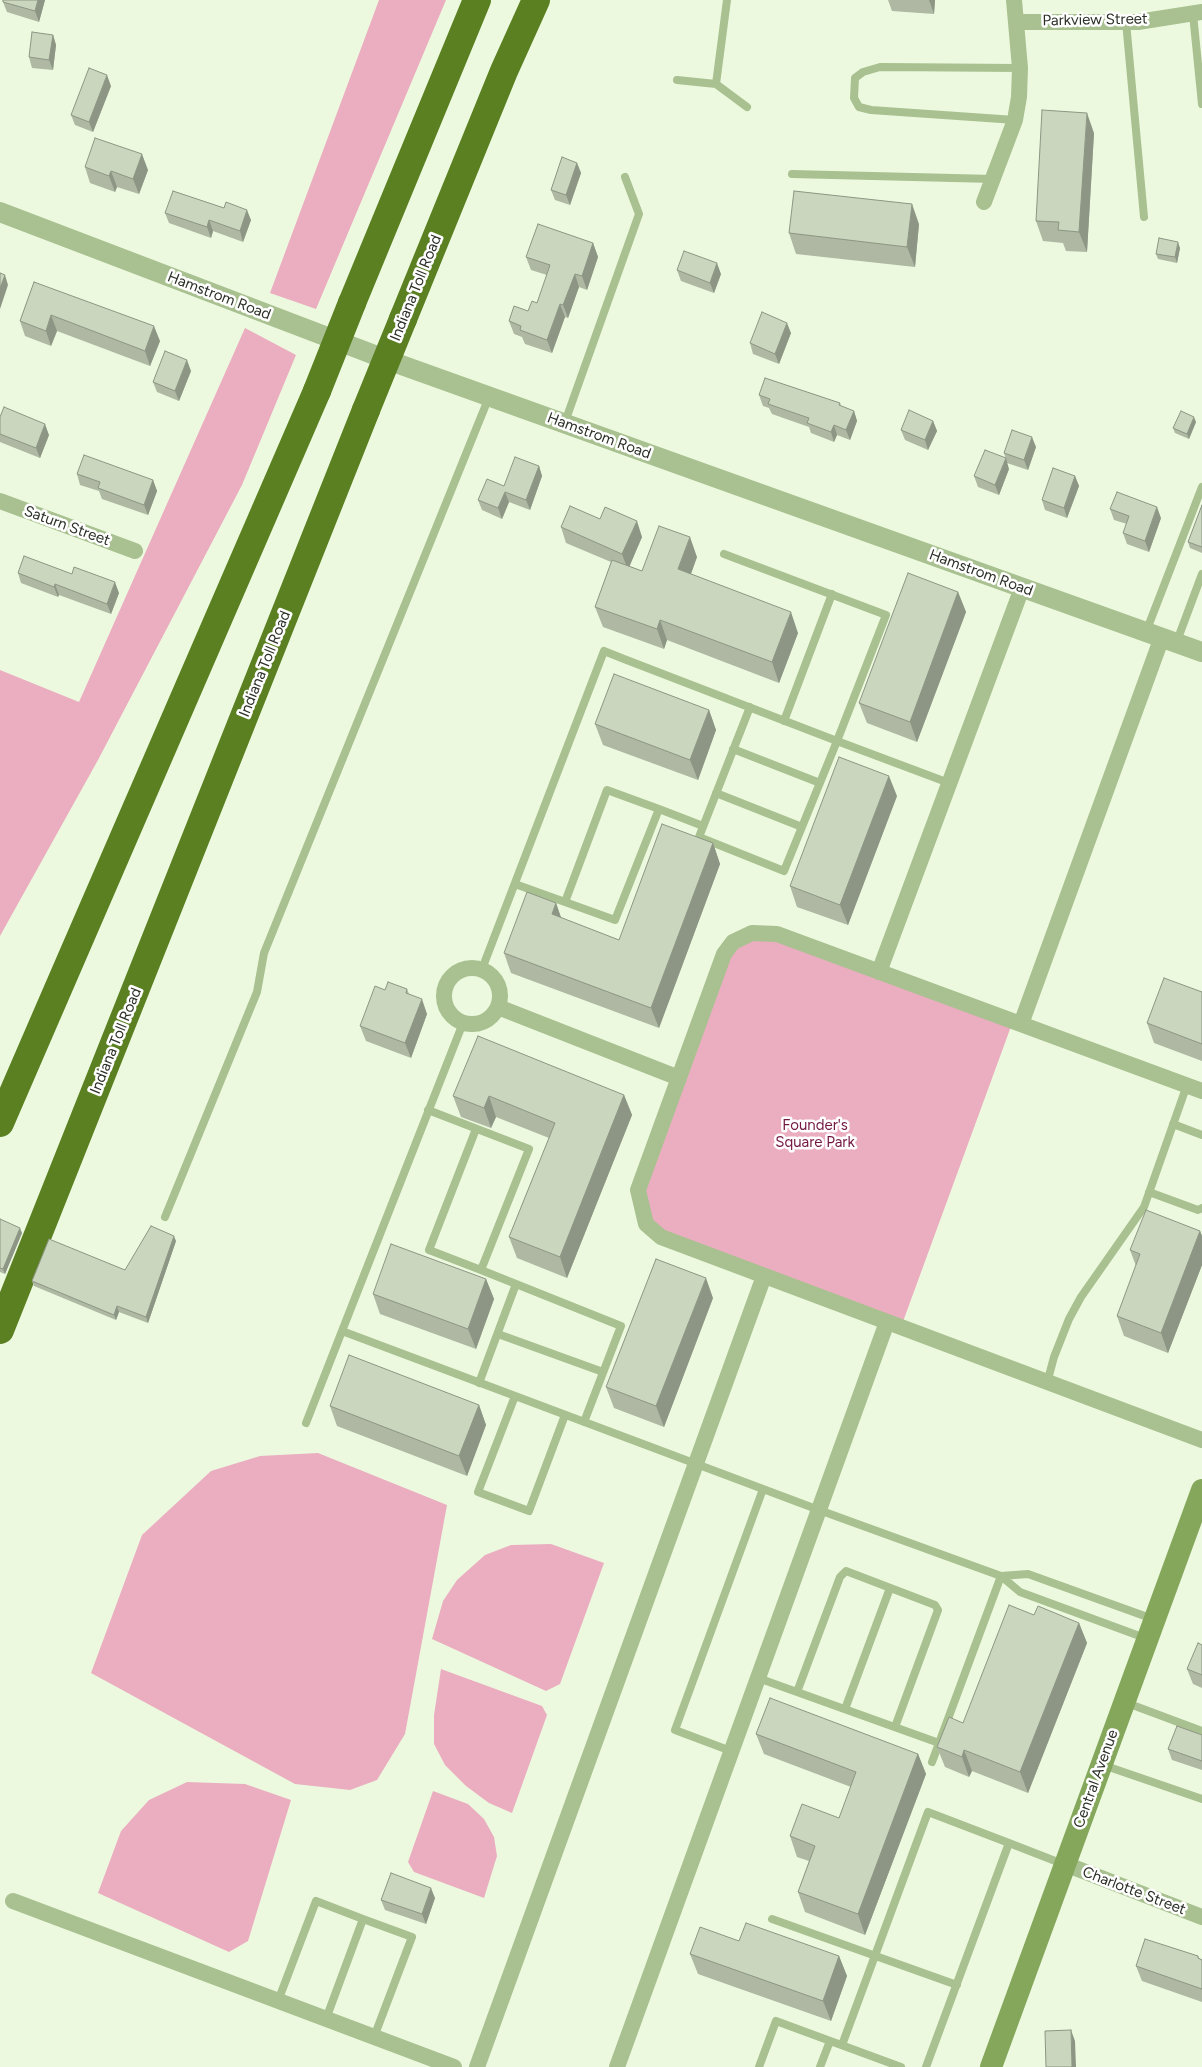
<!DOCTYPE html>
<html>
<head>
<meta charset="utf-8">
<style>
	body { margin:0 }
	canvas { display:block; background:#ecf9df }
</style>
</head>
<body>
<canvas width="1202" height="2067"></canvas>
<script>
const ctx = document.querySelector('canvas').getContext('2d');
ctx.lineJoin = 'round';
function paint(path, color) {
  ctx.fillStyle = color;
  ctx.fill(path, 'evenodd');
}
function shape(rows) {
  const path = new Path2D();
  for (const r of rows) {
    if (r.length === 3) {
      path.moveTo(r[0] + r[2], r[1]);
      path.arc(r[0], r[1], r[2], 0, 2 * Math.PI);
      continue;
    }
    path.moveTo(r[0], r[1]);
    for (let i = 2; i < r.length; i += 2) path.lineTo(r[i], r[i + 1]);
  }
  return path;
}
function stroke(path, color, width, dash) {
  ctx.strokeStyle = color;
  ctx.lineWidth = width;
  ctx.lineCap = dash ? 'butt' : 'round';
  ctx.setLineDash(dash || []);
  ctx.stroke(path);
}
function drawText(font, color, halo, rows, align = 'center') {
  ctx.font = font + ' Figtree,sans-serif';
  ctx.lineWidth = 5;
  ctx.setLineDash([]);
  ctx.textBaseline = 'middle';
  ctx.strokeStyle = halo;
  ctx.fillStyle = color;
  for (const [text, x, y, turn = 0] of rows) {
    ctx.save();
    ctx.translate(x, y);
    ctx.rotate((+turn || 0) * Math.PI / 180);
    ctx.textAlign = isNaN(turn) ? turn : align;
    if (halo) ctx.strokeText(text, 0, 0);
    ctx.fillText(text, 0, 0);
    ctx.restore();
  }
}
paint(shape([
	[379,0,446,0,316,309,270,293],
	[245,328,296,355,242,485,98,760,0,936,0,670,79,702],
	[752,933,1013,1021,901,1327,661,1237,641,1205,724,954],
	[318,1453,447,1505,405,1734,377,1780,350,1790,295,1784,91,1673,142,1535,211,1471,260,1456],
	[551,1544,604,1563,560,1684,546,1691,432,1639,443,1601,457,1580,485,1555,511,1545],
	[441,1669,542,1706,547,1715,512,1813,489,1803,466,1786,445,1765,434,1744,434,1715],
	[187,1782,245,1784,291,1800,248,1941,229,1952,98,1893,121,1831,149,1800],
	[433,1791,468,1804,484,1819,494,1837,497,1856,484,1898,414,1872,408,1862]
]), '#ebaec1');
stroke(shape([
	[1193,14,1202,104],
	[1126,22,1144,217],
	[677,80,716,84,747,107],
	[716,84,727,0],
	[1015,120,871,110,859,107,854,98,855,78,863,72,880,67,1020,68],
	[792,174,993,179],
	[565,422,639,214,625,177],
	[724,554,886,615,837,741,949,783],
	[1146,632,1202,487],
	[1177,641,1202,574],
	[784,721,832,594],
	[733,749,820,783],
	[716,793,802,827],
	[659,809,703,826],
	[515,884,615,920,659,809,607,790,565,902],
	[482,969,604,651,624,659,837,741,784,871,699,837,750,707],
	[463,1023,342,1331,819,1510,1001,1576,932,1762],
	[428,1110,529,1149,481,1270,621,1326,584,1422],
	[1173,1124,1202,1135],
	[476,1129,429,1250,481,1270],
	[1149,1192,1198,1210,1202,1208],
	[165,1217,257,992,264,953,489,397],
	[498,1334,603,1372],
	[479,1383,516,1284],
	[1047,1383,1054,1357,1069,1319,1081,1297,1144,1207,1187,1085],
	[515,1396,478,1492,529,1511,565,1415],
	[306,1423,342,1331],
	[1145,1638,1020,1592,1001,1576,1028,1574,1153,1619],
	[758,1678,939,1743],
	[797,1692,840,1577,846,1571,935,1605,938,1610,895,1727],
	[1127,1703,1202,1731],
	[845,1709,890,1588],
	[731,1751,675,1730,763,1489],
	[1103,1765,1202,1799],
	[363,1919,412,1937,374,2037],
	[772,1919,957,1985],
	[278,2001,316,1901,363,1919,326,2019],
	[842,2045,928,1812,1009,1843],
	[759,2067,776,2021,901,2067],
	[820,2067,830,2041],
	[926,2067,1009,1843,1063,1864]
]), '#a9c190', 8);
stroke(shape([
	[1017,22,1138,22,1202,12],
	[984,202,1015,120,1019,97,1020,68,1014,0],
	[0,501,135,551],
	[472,996,28],
	[879,972,1022,588],
	[498,1007,679,1078],
	[1021,1024,1162,637],
	[1202,1091,777,934,752,933,733,942,724,954,638,1190,646,1224,661,1237,1202,1440],
	[1065,1864,1202,1917],
	[13,1901,454,2067],
	[477,2067,764,1276],
	[617,2067,887,1322]
]), '#a9c190', 16);
stroke(shape([
	[0,212,393,362,1202,652]
]), '#a9c190', 20);
stroke(shape([
	[991,2067,1202,1490]
]), '#85a75c', 22);
stroke(shape([
	[352,303,477,0],
	[403,319,504,71,536,0],
	[0,1123,317,391],
	[0,1330,366,410]
]), '#5b8022', 28);
stroke(shape([
	[317,391,352,303],
	[366,410,403,319]
]), '#5b8022', 28);
paint(shape([
	[45,0,39,22,7,12,3,2],
	[888,0,935,0,934,14,892,11],
	[53,35,56,45,53,70,32,68,29,57],
	[111,86,93,132,75,125,71,115],
	[1094,133,1087,252,1066,251,1063,243,1043,241,1036,221],
	[577,163,581,173,570,205,555,200,551,190],
	[85,167,148,170,139,194,117,187,115,192,90,183],
	[224,208,251,220,243,242,213,231,211,238,169,223,165,213],
	[919,224,915,267,796,254,789,233],
	[593,243,598,257,587,290,579,287,568,318,565,317,552,353,525,344,522,337,514,334,509,321,528,311,537,303,547,275,531,270,526,257],
	[1180,248,1177,263,1158,259,1156,254],
	[677,270,721,274,714,293,681,281],
	[34,282,160,341,150,366,57,331,51,346,25,336,20,321],
	[791,333,779,364,753,354,750,343],
	[191,371,179,401,157,392,153,382],
	[759,395,840,403,841,406,854,411,857,421,850,440,837,435,834,442,811,433,809,427,772,414,769,408,763,406],
	[0,417,49,435,40,458,0,442],
	[933,421,937,431,928,450,905,440,901,430],
	[1196,422,1189,439,1175,433,1173,428],
	[1036,447,1028,470,1007,463,1004,453],
	[539,466,542,476,530,510,509,502,502,519,482,510,478,500,504,486],
	[1009,469,999,495,978,487,974,476],
	[77,474,153,480,157,491,148,515,102,499,99,491,80,485],
	[1075,476,1079,486,1067,518,1045,510,1042,500],
	[1202,505,1202,553,1190,548,1188,542],
	[1110,509,1161,518,1149,552,1127,544,1123,533,1127,524,1114,520],
	[600,519,642,537,629,566,642,571,697,557,691,574,798,633,779,683,667,640,664,649,603,627,595,607,611,562,566,543,561,527],
	[18,573,119,593,111,614,59,595,58,597,21,583],
	[958,592,966,612,917,742,867,723,859,703],
	[709,710,716,730,698,780,603,745,595,724],
	[897,796,848,925,797,907,790,886],
	[713,843,720,864,659,1028,511,973,504,953,556,903,561,918,619,940],
	[407,989,409,994,427,1014,411,1058,366,1041,360,1026,385,990],
	[1202,992,1202,1061,1154,1043,1147,1023],
	[624,1095,632,1115,567,1278,517,1258,509,1237,549,1138,496,1117,491,1128,461,1117,453,1096],
	[0,1219,22,1233,5,1274,0,1272],
	[1200,1231,1202,1236,1202,1265,1168,1353,1124,1336,1117,1316,1136,1266,1130,1250],
	[176,1241,148,1323,119,1312,116,1320,34,1286,32,1281,125,1270],
	[486,1279,494,1299,476,1349,380,1314,373,1294],
	[713,1298,664,1427,614,1408,606,1387],
	[479,1405,486,1425,467,1476,337,1426,330,1406],
	[1034,1615,1079,1623,1087,1643,1028,1793,972,1771,969,1777,945,1767,937,1747,963,1723],
	[1202,1645,1202,1688,1193,1684,1187,1669],
	[756,1734,918,1754,926,1774,865,1935,805,1912,798,1892,809,1861,797,1857,790,1836,839,1818,851,1787,764,1754],
	[1202,1735,1202,1770,1172,1760,1168,1749],
	[435,1898,426,1924,385,1910,381,1900],
	[739,1941,839,1956,847,1976,831,2021,698,1974,690,1954],
	[1198,1956,1199,1958,1202,1960,1202,2002,1142,1981,1136,1966]
]), '#aeb8a3');
paint(shape([
	[38,0,45,0,39,22,35,11],
	[929,0,935,0,934,14],
	[53,35,56,45,53,70,49,60],
	[107,75,111,86,93,132,89,122],
	[1087,113,1094,133,1087,252,1079,232],
	[142,154,148,170,139,194,133,179],
	[577,163,581,173,570,205,566,195],
	[111,171,117,187,115,192,109,176],
	[912,204,919,224,915,267,907,247],
	[247,210,251,220,243,242,240,231],
	[209,220,213,231,211,238,207,227],
	[1178,242,1180,248,1177,263,1175,257],
	[593,243,598,257,587,290,582,276],
	[717,263,721,274,714,293,710,283],
	[575,274,579,287,568,318,563,305],
	[5,275,8,285,0,309,0,288],
	[560,304,565,317,552,353,547,340],
	[51,315,57,331,51,346,46,331],
	[787,323,791,333,779,364,775,354],
	[154,326,160,341,150,366,145,351],
	[187,360,191,371,179,401,175,391],
	[854,411,857,421,850,440,846,430],
	[1194,417,1196,422,1189,439,1187,434],
	[933,421,937,431,928,450,925,440],
	[45,424,49,435,40,458,36,448],
	[834,425,837,435,834,442,831,432],
	[1032,437,1036,447,1028,470,1024,460],
	[1006,458,1009,469,999,495,995,485],
	[539,466,542,476,530,510,526,500],
	[1075,476,1079,486,1067,518,1064,508],
	[153,480,157,491,148,515,144,505],
	[505,492,509,502,502,519,498,508],
	[1157,507,1161,518,1149,552,1145,541],
	[637,521,642,537,628,570,622,554],
	[690,537,697,557,685,590,678,569],
	[115,582,119,593,111,614,107,604],
	[55,584,59,595,58,597,54,587],
	[958,592,966,612,917,742,910,722],
	[791,612,798,633,779,683,772,662],
	[660,620,667,640,664,649,657,629],
	[709,710,716,730,698,780,690,760],
	[889,776,897,796,848,925,840,905],
	[713,843,720,864,659,1028,651,1008],
	[556,903,563,923,552,914],
	[422,999,427,1014,411,1058,405,1043],
	[624,1095,632,1115,567,1278,560,1257],
	[489,1096,496,1117,491,1128,484,1108],
	[20,1228,22,1233,5,1274,3,1269],
	[1200,1231,1202,1236,1202,1265,1168,1353,1161,1333],
	[174,1236,176,1241,148,1323,146,1317],
	[706,1278,713,1298,664,1427,656,1406],
	[486,1279,494,1299,476,1349,468,1329],
	[117,1306,119,1312,116,1320,114,1315],
	[479,1405,486,1425,467,1476,459,1456],
	[1079,1623,1087,1643,1028,1793,1020,1772],
	[964,1750,972,1771,969,1777,962,1757],
	[918,1754,926,1774,865,1935,858,1914],
	[431,1888,435,1898,426,1924,422,1914],
	[839,1956,847,1976,831,2021,823,2001],
	[1071,2030,1075,2041,1076,2067,1072,2067]
]), '#8d9684');
const building = shape([
	[3,0,38,0,35,11,3,2,3,0],
	[32,32,53,35,49,60,29,57,32,32],
	[89,68,107,75,89,122,71,115,89,68],
	[1042,110,1087,113,1079,232,1058,230,1059,222,1036,221,1042,110],
	[95,138,142,154,133,179,111,171,109,176,85,167,95,138],
	[562,157,577,163,566,195,551,190,562,157],
	[173,191,224,208,226,202,247,210,240,231,209,220,207,227,165,213,173,191],
	[794,191,912,204,907,247,789,233,794,191],
	[538,224,593,243,582,276,575,274,563,305,560,304,547,340,520,330,521,326,509,321,514,306,528,311,532,301,537,303,550,265,526,257,538,224],
	[1159,238,1178,242,1175,257,1156,254,1159,238],
	[684,251,717,263,710,283,677,270,684,251],
	[0,273,5,275,0,288,0,273],
	[34,282,154,326,145,351,51,315,46,331,20,321,34,282],
	[762,312,787,323,775,354,750,343,762,312],
	[165,351,187,360,175,391,153,382,165,351],
	[765,378,840,403,839,405,854,411,846,430,834,425,831,432,807,423,809,418,768,404,770,399,759,395,765,378],
	[4,407,45,424,36,448,0,434,0,417,4,407],
	[909,410,933,421,925,440,901,430,909,410],
	[1181,411,1194,417,1187,434,1173,428,1181,411],
	[1012,430,1032,437,1024,460,1004,453,1012,430],
	[985,450,1006,458,995,485,974,476,985,450],
	[84,455,153,480,144,505,98,488,100,482,77,474,84,455],
	[515,457,539,466,526,500,505,492,498,508,478,500,487,479,504,486,515,457],
	[1053,468,1075,476,1064,508,1042,500,1053,468],
	[1117,492,1157,507,1145,541,1123,533,1129,516,1110,509,1117,492],
	[1202,505,1202,547,1188,542,1202,505],
	[570,506,600,519,605,507,637,521,622,554,561,527,570,506],
	[659,526,690,537,678,569,791,612,772,662,660,620,657,629,595,607,612,560,642,571,659,526],
	[24,556,72,574,74,567,115,582,107,604,55,584,54,587,18,573,24,556],
	[908,573,958,592,910,722,859,703,908,573],
	[614,674,709,710,690,760,595,724,614,674],
	[839,757,889,776,840,905,790,886,839,757],
	[662,824,713,843,651,1008,504,953,527,892,556,903,552,914,619,940,662,824],
	[1164,978,1202,992,1202,1044,1147,1023,1164,978],
	[388,982,407,989,406,993,422,999,405,1043,360,1026,375,986,385,990,388,982],
	[478,1036,624,1095,560,1257,509,1237,555,1123,489,1096,484,1108,453,1096,478,1036],
	[1146,1210,1200,1231,1161,1333,1117,1316,1140,1254,1130,1250,1146,1210],
	[0,1219,20,1228,3,1269,0,1268,0,1219],
	[151,1226,174,1236,146,1317,117,1306,114,1315,32,1281,49,1239,125,1270,151,1226],
	[391,1244,486,1279,468,1329,373,1294,391,1244],
	[656,1259,706,1278,656,1406,606,1387,656,1259],
	[349,1355,479,1405,459,1456,330,1406,349,1355],
	[1009,1605,1034,1615,1038,1606,1079,1623,1020,1772,964,1750,962,1757,937,1747,949,1717,963,1723,1009,1605],
	[1198,1643,1202,1645,1202,1675,1187,1669,1198,1643],
	[770,1698,918,1754,858,1914,798,1892,815,1846,790,1836,802,1804,839,1818,856,1772,756,1734,770,1698],
	[1177,1726,1202,1735,1202,1761,1168,1749,1177,1726],
	[391,1873,431,1888,422,1914,381,1900,391,1873],
	[746,1923,839,1956,823,2001,690,1954,700,1927,739,1941,746,1923],
	[1145,1939,1198,1956,1198,1958,1202,1960,1202,1989,1136,1966,1145,1939],
	[1071,2030,1072,2067,1046,2067,1045,2031,1071,2030]
]);
paint(building, '#cad6bd');
stroke(building, '#8d9684', 1);
drawText('15px', '#2b2f26', '#fff', [
	["Parkview Street",1095,20,-1],
	["Indiana Toll Road",416,288,-68],
	["Hamstrom Road",219,296,21],
	["Hamstrom Road",599,436,20],
	["Saturn Street",67,526,20],
	["Hamstrom Road",981,573,20],
	["Indiana Toll Road",265,664,-68],
	["Indiana Toll Road",116,1041,-68],
	["Central Avenue",1096,1779,-70],
	["Charlotte Street",1134,1891,21]
]);
drawText('15px', '#731841', '#fff', [
	["Founder's",815,1126],
	["Square Park",815,1143]
]);
</script>
</body>
</html>
